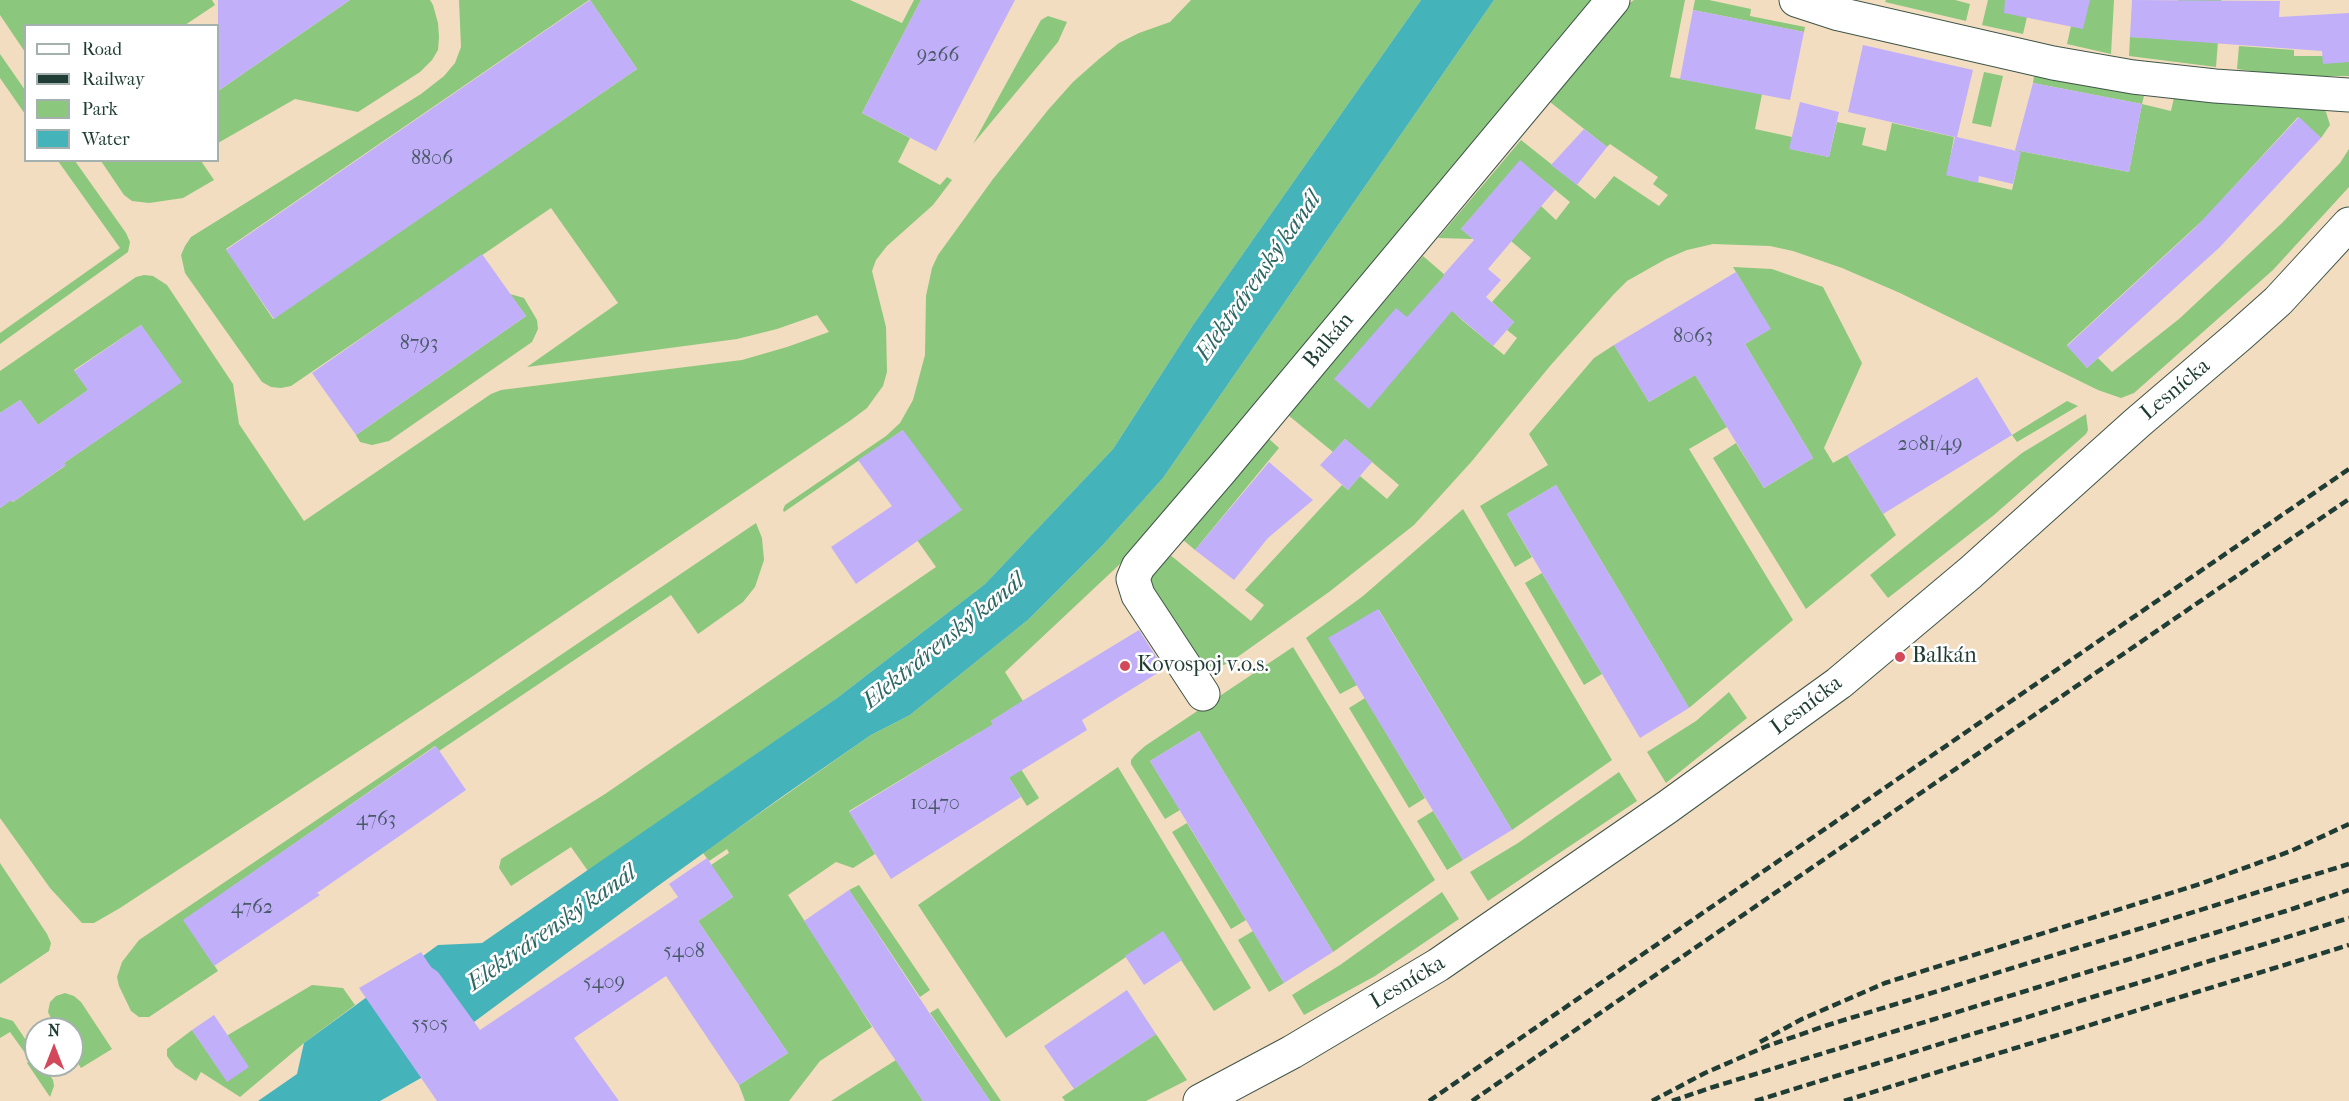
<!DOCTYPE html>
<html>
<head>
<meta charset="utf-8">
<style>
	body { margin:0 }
	#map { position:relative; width:2349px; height:1101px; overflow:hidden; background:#f3ddc0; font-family:"IM FELL French Canon",serif }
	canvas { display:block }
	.legend { position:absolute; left:24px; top:24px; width:195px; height:138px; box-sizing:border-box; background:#fff; border:2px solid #a5b1ae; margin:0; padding:8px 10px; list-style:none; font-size:18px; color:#1f3d34 }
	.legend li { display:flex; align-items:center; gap:12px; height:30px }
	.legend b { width:30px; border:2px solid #a5b1ae }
	.north { position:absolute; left:24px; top:1017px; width:60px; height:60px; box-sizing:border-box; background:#fff; border:2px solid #a5b1ae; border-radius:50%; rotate:0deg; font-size:16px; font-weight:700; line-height:24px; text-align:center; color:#1f3d34 }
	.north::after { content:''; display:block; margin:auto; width:21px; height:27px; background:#d1495b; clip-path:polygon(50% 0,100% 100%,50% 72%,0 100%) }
</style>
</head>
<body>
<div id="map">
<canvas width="2349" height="1101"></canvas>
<ul class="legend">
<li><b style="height:8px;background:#fff"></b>Road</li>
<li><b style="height:8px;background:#1f3d34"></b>Railway</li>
<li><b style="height:16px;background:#8bc77c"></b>Park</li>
<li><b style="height:16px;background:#44b4ba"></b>Water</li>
</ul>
<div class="north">N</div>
</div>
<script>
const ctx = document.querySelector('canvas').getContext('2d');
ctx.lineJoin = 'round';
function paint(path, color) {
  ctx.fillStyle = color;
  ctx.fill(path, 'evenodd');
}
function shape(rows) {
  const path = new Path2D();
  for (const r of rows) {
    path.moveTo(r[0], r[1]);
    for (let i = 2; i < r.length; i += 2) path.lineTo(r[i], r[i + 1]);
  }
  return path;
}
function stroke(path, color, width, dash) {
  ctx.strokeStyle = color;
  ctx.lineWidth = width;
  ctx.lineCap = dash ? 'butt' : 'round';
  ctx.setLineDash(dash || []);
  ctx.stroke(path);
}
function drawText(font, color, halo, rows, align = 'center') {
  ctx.font = font + ' "IM FELL French Canon",serif';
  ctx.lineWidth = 5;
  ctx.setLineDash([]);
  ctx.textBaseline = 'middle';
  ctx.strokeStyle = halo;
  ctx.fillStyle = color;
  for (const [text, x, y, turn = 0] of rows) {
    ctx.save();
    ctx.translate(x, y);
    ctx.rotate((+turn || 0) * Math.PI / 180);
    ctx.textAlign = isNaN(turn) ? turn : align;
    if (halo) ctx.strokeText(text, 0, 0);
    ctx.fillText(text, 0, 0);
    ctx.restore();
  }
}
paint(shape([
	[0,0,212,0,215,5,185,25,26,26,25,52,0,15],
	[350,0,430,0,433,5,438,23,439,37,438,50,432,60,420,72,358,112,295,99,218,143,218,91],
	[459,0,589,0,226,249,273,319,637,69,590,0,850,0,902,23,914,0,921,0,862,113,910,138,898,162,940,185,947,177,952,180,933,205,887,246,876,260,872,271,886,327,887,372,883,386,867,408,851,420,473,676,120,908,94,923,82,923,50,888,0,818,0,508,11,500,13,502,65,466,64,463,181,382,141,325,74,370,88,390,38,425,20,400,0,413,0,371,136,277,144,275,153,276,167,285,233,384,239,424,304,521,491,394,501,390,742,360,787,347,829,332,817,315,777,329,737,339,527,367,618,303,551,208,291,386,281,388,271,387,262,382,185,273,181,255,185,246,191,237,421,94,444,76,455,63,461,47],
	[1191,0,1421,0,1193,325,1113,449,985,584,837,698,588,871,571,847,511,886,499,868,501,859,605,794,936,567,917,540,903,430,784,512,783,510,785,505,886,436,900,423,913,400,925,355,926,296,932,268,938,255,993,179,1048,110,1073,82,1099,59,1119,43,1139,33,1170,22],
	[1494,0,1593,0,1232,437,1119,565,1005,672,1023,701,991,721,1039,798,1027,806,980,732,849,811,875,854,853,868,836,862,788,895,872,1027,820,1061,789,1101,745,1101,739,1085,788,1053,698,921,733,897,711,865,729,853,727,849,709,861,703,853,871,735,910,715,1029,619,1102,546,1163,478],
	[1634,0,1685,0,1670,77,1762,94,1755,129,1792,137,1790,149,1829,157,1837,122,1866,128,1862,145,1886,151,1892,123,1954,137,1947,175,2012,190,2020,154,2015,150,2129,172,2142,104,2033,83,2034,76,2144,96,2142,104,2171,111,2175,93,2321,108,2326,112,2330,125,2321,138,2298,117,2203,220,2067,345,2087,368,2098,358,2112,372,2179,319,2282,223,2340,163,2349,149,2349,187,2273,270,2134,393,2121,398,2098,390,1900,293,1842,268,1793,251,1770,246,1713,244,1687,250,1666,259,1627,281,1614,294,1550,366,1472,461,1414,525,1329,592,1229,663,1218,667,1210,667,1199,663,1144,583,1169,554,1251,621,1264,605,1245,590,1342,485,1348,490,1360,476,1387,499,1399,485,1345,439,1333,452,1288,415,1423,256,1445,275,1431,291,1463,321,1504,355,1517,338,1507,330,1514,322,1492,302,1531,258,1511,241,1541,206,1556,220,1570,202,1520,161,1461,229,1473,239,1438,238,1521,140,1595,199,1614,176,1659,206,1668,195,1653,184,1658,177,1610,144,1607,147,1545,98,1625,6],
	[1695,0,1709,0,1751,9,1750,16,1805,27,1804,32,1693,10],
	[1886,0,1955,0,1970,4,1966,21,1885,2],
	[1988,0,2031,0,2023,34,1982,25],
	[2090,0,2114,0,2111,54,2067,44,2071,26],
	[2178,0,2253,0,2221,0,2216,67,2129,56,2130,37,2175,39],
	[1048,16,1067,22,1058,42,973,144,1041,20],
	[2239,46,2294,50,2294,56,2323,56,2349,62,2349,76,2288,76,2237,69],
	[0,54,25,90,25,114,0,78],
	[1984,72,2003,76,1991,127,1972,123],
	[58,161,75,161,126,233,130,242,128,252,0,344,0,333,120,248],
	[101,161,201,161,214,180,183,198,149,203,132,201,124,195],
	[1733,267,1772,269,1823,287,1862,363,1824,448,1833,463,1847,455,1896,535,1806,609,1713,458,1736,443,1764,488,1813,458,1745,344,1770,329],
	[510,294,524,298,537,320,538,329,532,342,389,441,372,445,360,442,356,435,526,316],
	[1614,345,1649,402,1695,375,1727,427,1689,449,1793,620,1689,708,1556,485,1507,514,1532,557,1515,567,1480,506,1548,465,1529,434,1594,358],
	[2067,401,2078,406,2017,442,2012,435],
	[2086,414,2088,430,2086,434,1994,515,1888,598,1870,575,2022,453],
	[1268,438,1279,448,1195,550,1182,539],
	[1463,509,1612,760,1512,830,1379,610,1357,685,1340,694,1306,638,1363,596],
	[756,523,762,538,764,560,755,587,743,602,698,634,671,595,439,751,435,746,184,920,218,971,149,1017,139,1017,131,1011,119,986,117,977,122,962,139,940],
	[1542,573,1602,674,1584,685,1525,583],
	[1293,647,1435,880,1333,952,1199,731,1150,761,1180,810,1165,819,1131,764,1131,760,1135,755,1145,746],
	[1729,692,1747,718,1666,783,1647,752,1696,721],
	[1365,698,1425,798,1409,808,1349,708],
	[1118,767,1251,988,1214,1011,1163,932,1006,1038,918,905],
	[1619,772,1637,801,1488,901,1470,872,1518,843],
	[1433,811,1463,860,1447,870,1417,821],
	[1187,823,1246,920,1231,929,1172,832],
	[0,863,47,934,51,943,49,951,0,984],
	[859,885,930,990,920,997,849,890],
	[1442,892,1459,919,1375,976,1304,1015,1292,995,1340,965],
	[1253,931,1284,983,1269,992,1238,940],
	[312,985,343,988,355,1005,304,1043,240,1097,201,1072,196,1081,175,1067,167,1056,167,1049,192,1030,227,1081,228,1035],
	[65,993,74,996,81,1002,112,1049,81,1068,72,1054,72,1029,56,1029,48,1012,50,1002,56,996],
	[938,1008,1001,1101,990,1101,930,1013],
	[0,1017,13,1021,36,1055,36,1065,43,1065,53,1080,54,1086,50,1097,27,1063,30,1060,10,1032,0,1038],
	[1156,1034,1187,1080,1146,1101,1065,1101,1062,1097],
	[896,1060,923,1101,831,1101]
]), '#8bc77c');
paint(shape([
	[1421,0,1494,0,1163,478,1102,546,1029,619,910,715,871,735,783,796,655,888,474,1022,421,1078,380,1101,258,1101,297,1074,304,1043,438,945,482,943,837,698,985,584,1113,449,1193,325]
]), '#44b4ba');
paint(shape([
	[218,0,350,0,218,91],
	[590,0,637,69,274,319,226,250],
	[921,0,1015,0,936,151,862,113],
	[2005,0,2090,0,2083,29,2004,13],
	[2132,0,2280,1,2279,17,2349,13,2349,62,2323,64,2322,51,2130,37],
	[1693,10,1804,32,1790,100,1680,79],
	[1863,45,1973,70,1957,137,2021,152,2013,184,1979,176,1978,183,1946,175,1955,137,1848,112],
	[2033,83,2142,104,2129,172,2015,150],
	[1800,102,1839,112,1829,157,1789,149],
	[2299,117,2321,138,2220,247,2087,368,2067,346,2195,228],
	[1584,129,1607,147,1577,185,1551,165],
	[1520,160,1555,190,1488,269,1501,280,1486,297,1514,322,1493,346,1452,311,1369,409,1334,379,1396,308,1407,317,1445,275,1444,274,1474,240,1461,229],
	[482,254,526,316,356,435,312,373],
	[1736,272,1771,329,1745,344,1813,458,1764,488,1695,375,1649,402,1614,345],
	[141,325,182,382,64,463,66,465,13,502,12,500,0,508,0,413,20,400,38,425,88,390,74,371],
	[1977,377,2012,435,1883,514,1847,455],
	[903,430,962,510,856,584,831,547,892,506,858,460],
	[1345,439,1372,462,1348,490,1320,465],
	[1269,462,1313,500,1268,538,1234,580,1195,550],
	[1556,485,1689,708,1640,738,1507,514],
	[1378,609,1512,830,1463,860,1328,638],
	[1139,630,1164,669,1082,720,1087,730,1009,778,1021,797,891,879,849,812,993,724,991,721,1019,703],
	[1199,731,1333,952,1284,983,1150,761],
	[436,746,466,790,317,893,320,895,214,966,183,920],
	[707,858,733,897,698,921,788,1053,739,1085,666,976,574,1038,619,1101,437,1101,359,988,421,952,431,967,438,972,480,1030,678,897,669,884],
	[849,890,930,1014,990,1101,923,1101,854,999,804,921],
	[1163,931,1182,960,1144,985,1125,956],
	[1127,990,1156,1034,1074,1089,1044,1046],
	[214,1015,249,1067,227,1082,192,1030]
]), '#c1affa');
const minor = shape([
	[1796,0,1839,14,2053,63,2133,77,2215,86,2349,95],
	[1203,694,1138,595,1133,579,1138,567,1222,469,1613,0],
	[1200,1101,1292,1052,1438,965,1666,808,1839,683,1970,573,2137,423,2241,334,2278,301,2349,224]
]);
stroke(minor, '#3f5549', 35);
stroke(minor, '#fff', 33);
stroke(shape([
	[1760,1042,1802,1019,1885,983,2203,883,2291,851,2349,824],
	[1429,1101,2349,469],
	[1472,1101,2349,499],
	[1652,1101,1705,1073,1767,1046,1828,1025,2349,864],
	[1672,1101,1710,1088,2286,911,2349,890],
	[1755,1101,2349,918],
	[1844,1101,2349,945]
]), '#1f3d34', 4.5, [9, 4.5]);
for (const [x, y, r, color] of [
	[1900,657,6,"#d1495b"],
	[1125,666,6,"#d1495b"]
]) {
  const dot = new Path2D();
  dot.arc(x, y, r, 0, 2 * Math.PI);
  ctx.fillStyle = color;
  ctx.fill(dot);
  stroke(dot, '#fff', 2);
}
drawText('20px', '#485a66', null, [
	["9266",938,56],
	["8806",432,159],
	["8063",1693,337],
	["8793",419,344],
	["2081/49",1930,445],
	["10470",935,804],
	["4763",376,820],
	["4762",252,908],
	["5408",684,952],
	["5409",604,983],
	["5505",430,1025]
]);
drawText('22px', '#1f3d34', '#fff', [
	["Balkán",1329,341,-50],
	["Lesnícka",2176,390,-40],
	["Lesnícka",1807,706,-37],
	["Lesnícka",1408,983,-31]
]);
drawText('22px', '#1f3d34', '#fff', [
	["Balkán",1912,657],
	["Kovospoj v.o.s.",1137,666]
], 'left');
drawText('italic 24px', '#2c6763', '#fff', [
	["Elektrárenský kanál",1259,277,-55],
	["Elektrárenský kanál",944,642,-39],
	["Elektrárenský kanál",552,929,-35]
]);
</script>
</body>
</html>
